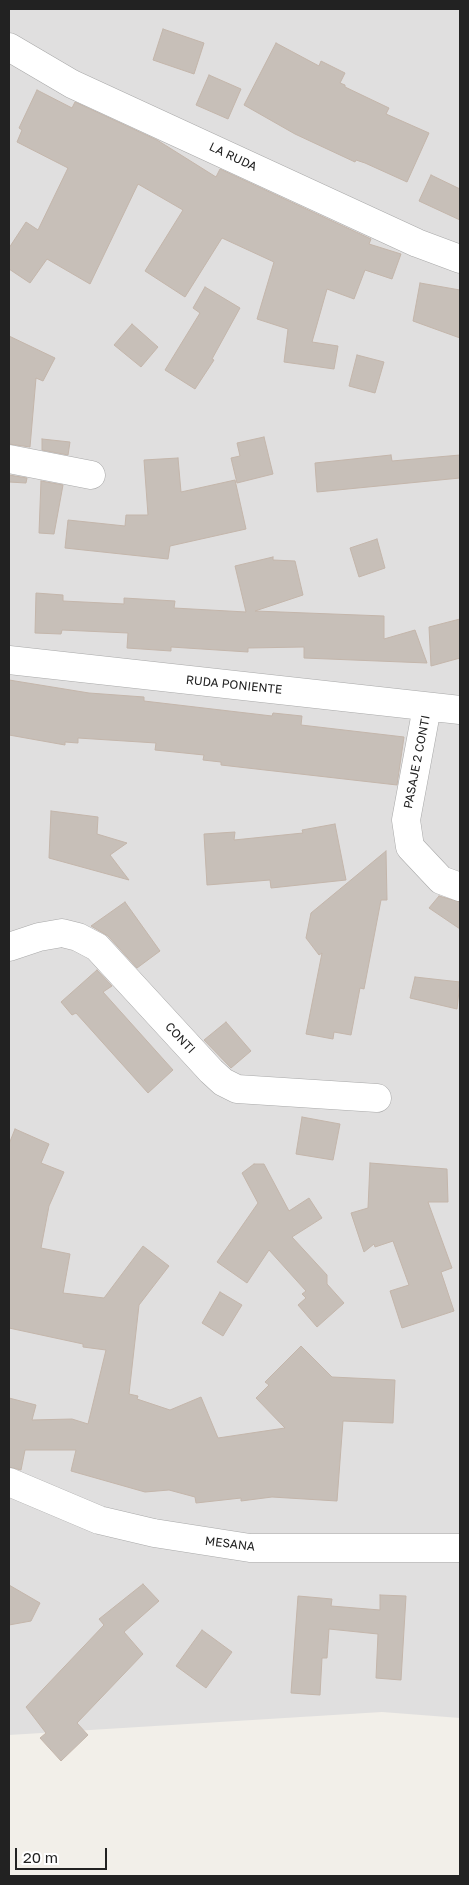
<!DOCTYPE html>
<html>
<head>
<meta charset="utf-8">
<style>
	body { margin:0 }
	#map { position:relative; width:469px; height:1885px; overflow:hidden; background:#f2efe9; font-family:"Golos Text",sans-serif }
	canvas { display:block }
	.frame { position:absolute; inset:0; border:10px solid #222; pointer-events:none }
	.scale { position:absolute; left:15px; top:1848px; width:92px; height:22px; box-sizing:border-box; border:2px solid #222; border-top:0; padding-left:6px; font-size:15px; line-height:18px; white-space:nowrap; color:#222; -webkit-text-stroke:4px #fff; paint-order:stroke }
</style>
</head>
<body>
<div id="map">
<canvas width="469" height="1885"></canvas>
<div class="frame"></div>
<div class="scale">20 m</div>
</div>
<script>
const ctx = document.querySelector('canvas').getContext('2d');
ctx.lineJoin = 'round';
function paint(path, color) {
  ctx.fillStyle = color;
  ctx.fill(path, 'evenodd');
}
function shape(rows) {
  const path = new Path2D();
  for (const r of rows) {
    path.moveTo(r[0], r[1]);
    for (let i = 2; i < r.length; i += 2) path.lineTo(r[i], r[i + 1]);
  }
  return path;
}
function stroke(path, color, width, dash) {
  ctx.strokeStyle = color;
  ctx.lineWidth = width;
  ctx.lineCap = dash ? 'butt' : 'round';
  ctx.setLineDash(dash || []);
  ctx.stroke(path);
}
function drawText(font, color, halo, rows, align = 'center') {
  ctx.font = font + ' "Golos Text",sans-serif';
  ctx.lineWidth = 5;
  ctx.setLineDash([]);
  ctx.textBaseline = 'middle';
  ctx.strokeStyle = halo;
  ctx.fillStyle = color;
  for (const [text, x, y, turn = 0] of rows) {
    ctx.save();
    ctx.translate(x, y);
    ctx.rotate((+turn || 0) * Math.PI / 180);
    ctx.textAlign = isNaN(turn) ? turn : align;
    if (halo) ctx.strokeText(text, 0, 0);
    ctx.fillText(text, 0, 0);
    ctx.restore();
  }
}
paint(shape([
	[9,9,460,9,460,1718,382,1712,9,1735]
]), '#e0dfdf');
const building = shape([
	[163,29,204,43,194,74,153,60,163,29],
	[276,43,319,66,321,61,345,73,340,83,345,85,345,87,389,108,386,114,429,133,407,182,365,163,356,160,355,162,295,134,244,105,276,43],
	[209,75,241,89,228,119,196,105,209,75],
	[37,90,72,108,75,102,157,140,216,177,220,169,371,239,369,244,401,254,392,279,365,270,354,299,327,289,312,342,338,346,334,369,284,362,288,329,257,319,274,262,222,238,185,297,145,271,183,210,138,184,90,284,47,259,30,283,9,269,9,248,26,222,38,230,68,168,17,142,22,130,19,128,37,90],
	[431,175,460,189,460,220,419,201,431,175],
	[420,283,460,290,460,338,413,321,420,283],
	[205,287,240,308,212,359,214,360,195,389,165,370,200,313,193,308,205,287],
	[132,324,158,347,141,367,114,345,132,324],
	[9,336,55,358,43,381,36,378,30,447,9,444,9,336],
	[357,355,384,362,375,393,349,386,357,355],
	[264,437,273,474,237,483,231,458,240,456,237,443,264,437],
	[42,439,70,442,68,455,42,450,42,439],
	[391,455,392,461,460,455,460,478,317,492,315,463,391,455],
	[178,458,181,492,235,480,246,529,170,546,168,559,65,548,68,520,125,526,126,515,148,515,144,460,178,458],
	[9,475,27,478,26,483,9,482,9,475],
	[41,481,63,485,54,534,39,533,41,481],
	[377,539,385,568,359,577,350,548,377,539],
	[273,557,273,560,295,561,303,595,255,611,384,616,384,639,415,630,427,663,304,658,304,647,248,648,248,652,171,647,171,651,127,648,128,633,62,630,61,634,35,633,36,593,63,595,63,601,124,604,124,598,175,601,174,608,246,612,235,566,273,557],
	[460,619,460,658,431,666,429,627,460,619],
	[9,680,89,693,144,697,144,701,272,716,273,713,302,716,301,725,404,737,397,785,221,765,221,762,203,760,204,755,155,750,156,743,78,738,78,743,65,742,65,745,9,735,9,680],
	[51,811,98,817,97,834,127,843,110,855,129,880,49,858,51,811],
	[335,824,346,880,271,888,270,880,207,885,204,834,235,832,234,840,303,833,302,830,335,824],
	[386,851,387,900,381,900,364,989,360,988,351,1035,334,1032,333,1039,306,1034,322,953,319,955,306,938,311,913,386,851],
	[439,896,460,902,460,929,429,908,439,896],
	[125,902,160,951,137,968,108,936,91,926,125,902],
	[97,970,112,986,103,992,173,1070,148,1093,76,1013,72,1015,61,1002,97,970],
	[415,977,460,982,457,1009,410,998,415,977],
	[226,1022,251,1051,231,1068,204,1040,226,1022],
	[302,1117,340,1124,333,1160,296,1154,302,1117],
	[15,1129,49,1144,41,1163,64,1172,49,1206,41,1248,70,1254,63,1293,104,1298,143,1246,169,1266,139,1305,129,1394,138,1396,137,1399,170,1410,201,1397,218,1438,285,1428,256,1398,269,1385,265,1382,301,1346,332,1377,395,1380,393,1423,343,1421,337,1501,272,1497,241,1501,241,1498,196,1503,195,1497,169,1490,145,1492,71,1471,76,1450,25,1450,21,1470,9,1467,9,1398,36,1405,32,1420,72,1419,88,1424,106,1350,83,1347,83,1344,9,1328,9,1144,15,1129],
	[370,1163,447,1169,448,1202,428,1202,452,1268,441,1272,454,1311,402,1328,390,1291,409,1285,393,1241,375,1247,374,1244,364,1252,351,1213,368,1208,370,1163],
	[254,1164,264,1164,289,1211,309,1198,322,1218,292,1237,327,1275,327,1284,344,1303,317,1327,298,1305,306,1298,302,1294,306,1291,269,1250,247,1283,217,1262,258,1203,242,1173,254,1164],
	[220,1292,242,1305,223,1336,202,1323,220,1292],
	[143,1584,159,1601,124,1632,143,1654,77,1723,88,1735,61,1761,40,1738,46,1733,26,1707,104,1625,99,1619,143,1584],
	[9,1585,40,1603,31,1621,9,1625,9,1585],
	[380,1595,406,1596,401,1680,376,1678,378,1634,329,1629,327,1658,322,1658,320,1695,291,1693,298,1596,332,1599,331,1606,380,1610,380,1595],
	[202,1630,232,1652,206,1688,176,1666,202,1630]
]);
paint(building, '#c7bfb8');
stroke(building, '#c4b6ab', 1);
const street = shape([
	[9,47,72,84,417,243,460,259],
	[9,459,91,475],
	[9,660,460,710],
	[427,707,406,820,410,847,441,880,460,887],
	[9,947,39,937,62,933,78,937,97,947,211,1071,223,1082,237,1089,377,1098],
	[9,1482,99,1520,154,1533,250,1548,460,1548]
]);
stroke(street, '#a9a9a9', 29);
stroke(street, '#fff', 28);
drawText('12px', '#222', '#fff', [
	["LA RUDA",233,157,25],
	["RUDA PONIENTE",234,685,6],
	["PASAJE 2 CONTI",417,762,-79],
	["CONTI",180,1038,47],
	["MESANA",230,1544,7]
]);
</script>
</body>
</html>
